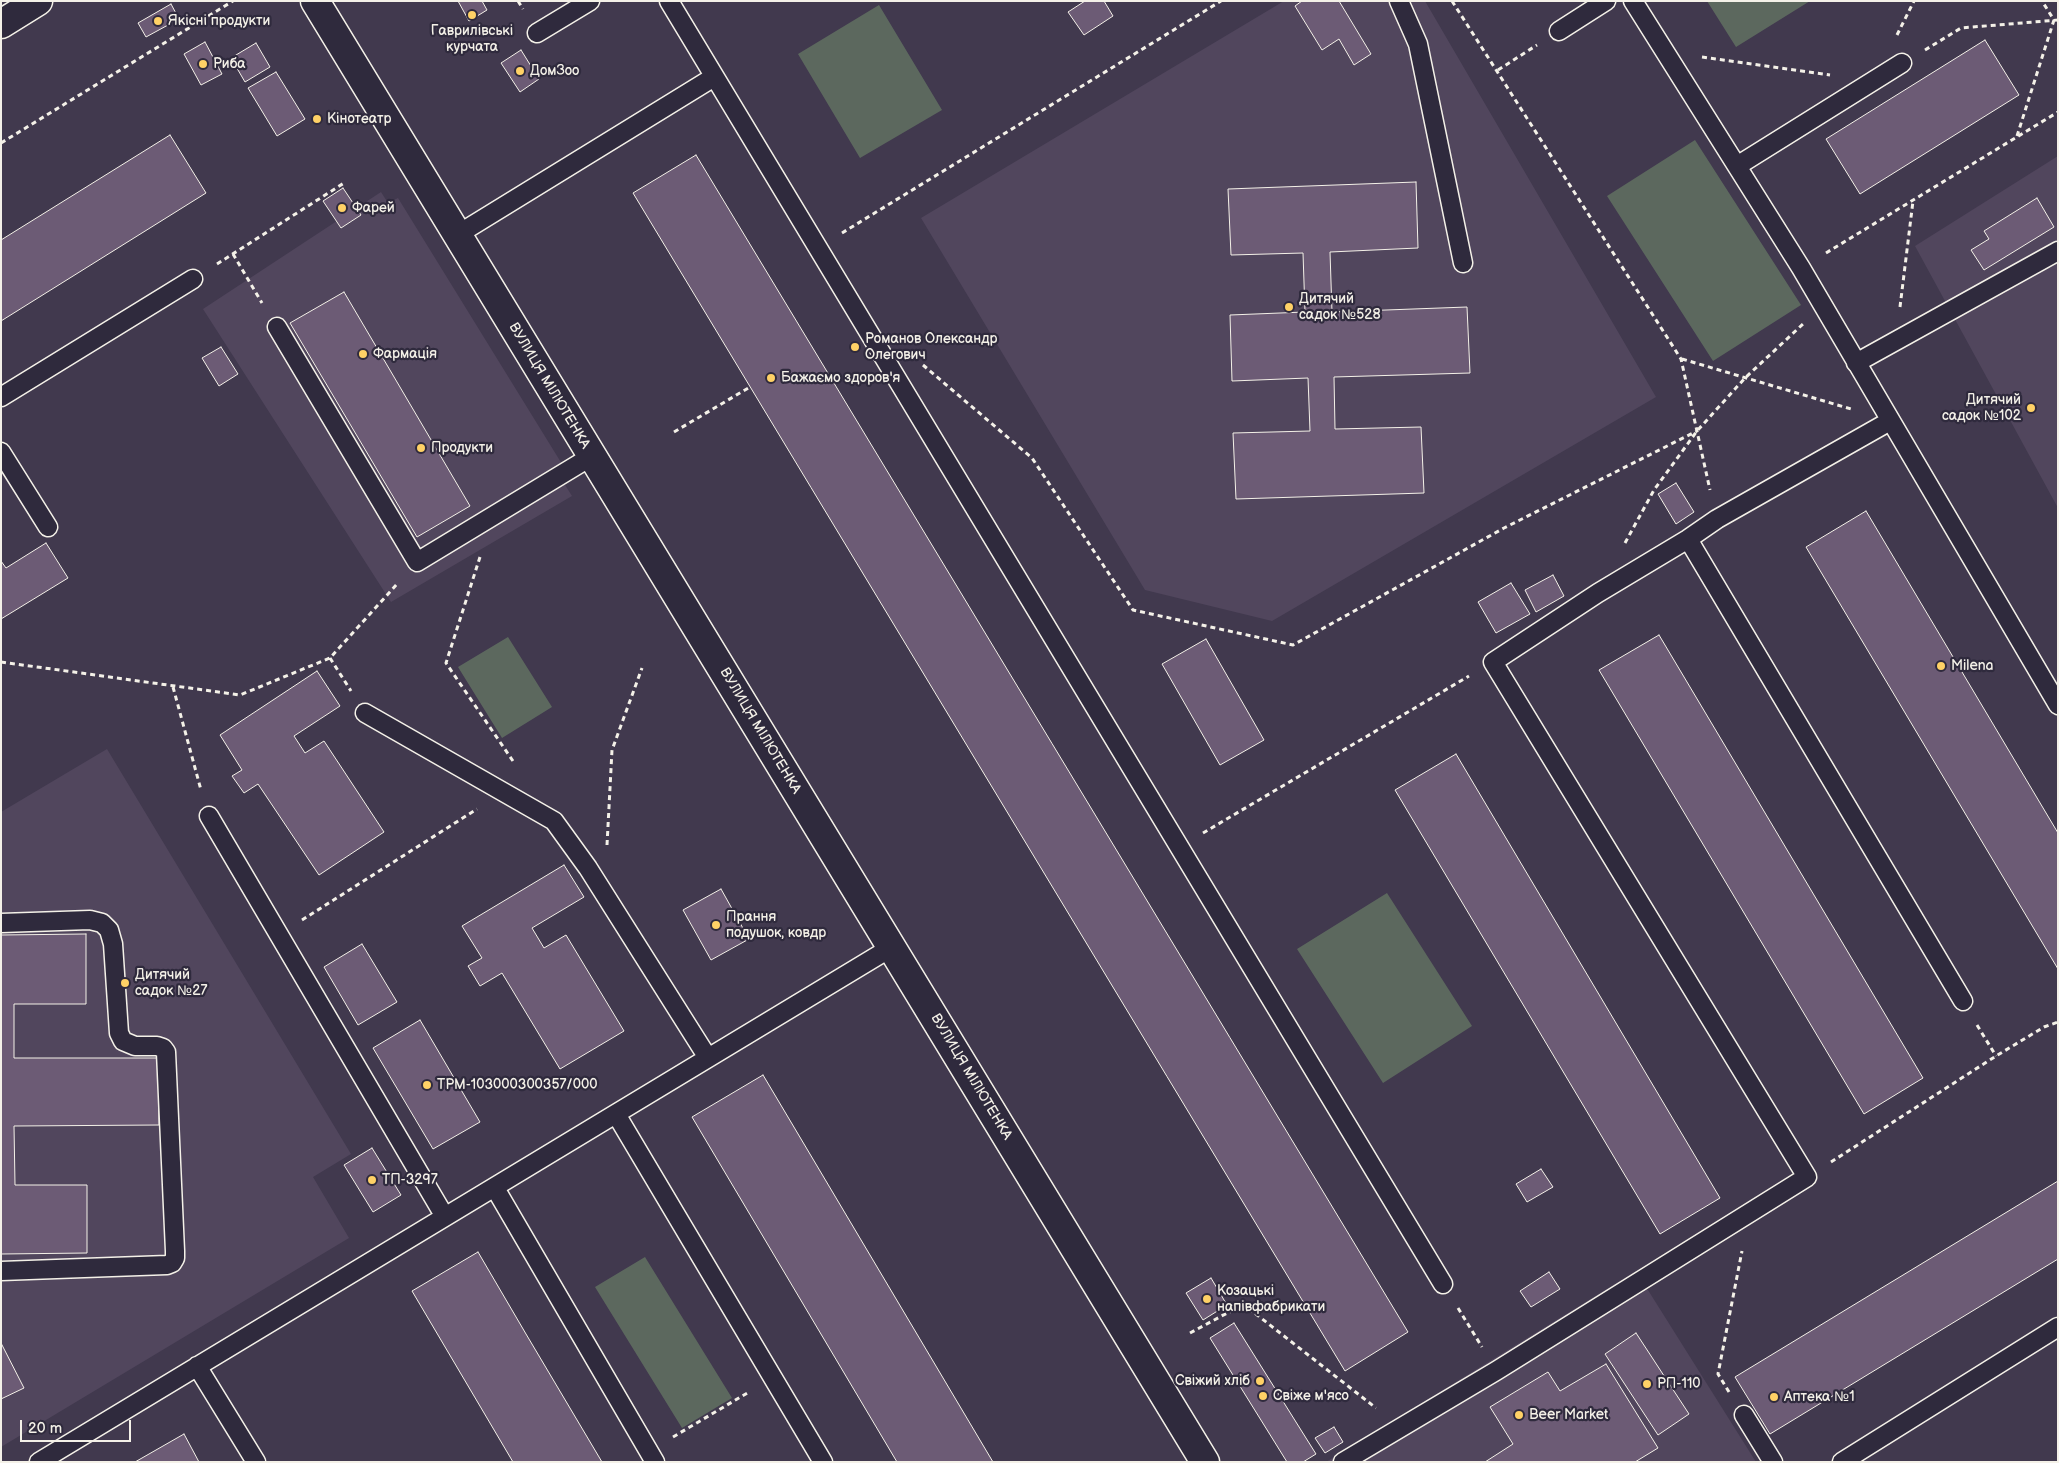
<!DOCTYPE html>
<html>
<head>
<meta charset="utf-8">
<style>
	body { margin:0 }
	#map { position:relative; width:2059px; height:1463px; overflow:hidden; background:#41394e; font-family:"Balsamiq Sans",sans-serif }
	canvas { display:block }
	.frame { position:absolute; inset:0; border:2px solid #f4f1e8; pointer-events:none }
	.scale { position:absolute; left:20px; top:1420px; width:111px; height:22px; box-sizing:border-box; border:2px solid #f4f1e8; border-top:0; padding-left:6px; font-size:15px; line-height:18px; white-space:nowrap; color:#f4f1e8; -webkit-text-stroke:4px #2f2a3d; paint-order:stroke }
</style>
</head>
<body>
<div id="map">
<canvas width="2059" height="1463"></canvas>
<div class="frame"></div>
<div class="scale">20 m</div>
</div>
<script>
const ctx = document.querySelector('canvas').getContext('2d');
ctx.lineJoin = 'round';
function paint(path, color) {
  ctx.fillStyle = color;
  ctx.fill(path, 'evenodd');
}
function shape(rows) {
  const path = new Path2D();
  for (const r of rows) {
    path.moveTo(r[0], r[1]);
    for (let i = 2; i < r.length; i += 2) path.lineTo(r[i], r[i + 1]);
  }
  return path;
}
function stroke(path, color, width, dash) {
  ctx.strokeStyle = color;
  ctx.lineWidth = width;
  ctx.lineCap = dash ? 'butt' : 'round';
  ctx.setLineDash(dash || []);
  ctx.stroke(path);
}
function drawText(font, color, halo, rows, align = 'center') {
  ctx.font = font + ' "Balsamiq Sans",sans-serif';
  ctx.lineWidth = 4.5;
  ctx.setLineDash([]);
  ctx.textBaseline = 'middle';
  ctx.strokeStyle = halo;
  ctx.fillStyle = color;
  for (const [text, x, y, turn = 0] of rows) {
    ctx.save();
    ctx.translate(x, y);
    ctx.rotate((+turn || 0) * Math.PI / 180);
    ctx.textAlign = isNaN(turn) ? turn : align;
    if (halo) ctx.strokeText(text, 0, 0);
    ctx.fillText(text, 0, 0);
    ctx.restore();
  }
}
paint(shape([
	[1284,1,1425,1,1656,397,1272,621,1145,590,921,218],
	[2058,156,2058,508,1915,246],
	[381,192,388,203,398,198,562,464,555,469,572,496,391,602,203,309],
	[107,749,351,1154,313,1177,349,1238,1,1447,1,812],
	[1636,1271,1756,1462,1326,1462]
]), '#51465d');
paint(shape([
	[1707,1,1810,1,1736,47],
	[879,5,942,110,860,158,798,54],
	[1695,140,1801,305,1713,361,1607,196],
	[508,637,552,707,502,738,458,667],
	[1387,893,1472,1026,1383,1083,1297,949],
	[645,1257,732,1398,682,1428,595,1287]
]), '#5c685e');
const building = shape([
	[458,1,482,1,487,10,469,21,458,1],
	[1085,1,1104,1,1113,16,1084,35,1068,12,1085,1],
	[1302,1,1339,1,1371,54,1354,65,1339,39,1322,50,1295,6,1302,1],
	[171,4,179,19,146,37,138,23,171,4],
	[1985,40,2019,95,1860,194,1826,139,1985,40],
	[205,42,222,74,201,85,184,54,205,42],
	[256,43,270,67,245,82,231,58,256,43],
	[521,50,539,79,520,92,501,63,521,50],
	[276,72,305,119,277,136,248,88,276,72],
	[170,135,206,193,1,321,1,240,170,135],
	[696,155,1408,1332,1345,1371,633,193,696,155],
	[1416,182,1418,248,1330,252,1332,312,1467,307,1470,373,1334,377,1335,429,1421,427,1424,493,1236,499,1233,433,1310,431,1308,378,1232,381,1230,315,1305,312,1303,253,1231,255,1228,189,1416,182],
	[343,188,361,215,341,228,323,201,343,188],
	[2037,198,2054,227,1984,270,1971,250,1989,239,1984,231,2037,198],
	[344,292,470,506,417,537,290,323,344,292],
	[221,347,238,374,219,386,202,358,221,347],
	[1676,483,1694,512,1676,524,1658,494,1676,483],
	[1866,511,2058,833,2058,969,1806,547,1866,511],
	[46,543,68,578,1,619,1,561,6,568,46,543],
	[1553,575,1564,596,1536,612,1525,590,1553,575],
	[1511,583,1530,614,1496,633,1478,602,1511,583],
	[1659,635,1923,1078,1864,1114,1599,670,1659,635],
	[1206,639,1264,740,1220,765,1162,664,1206,639],
	[317,671,340,706,294,736,305,753,324,741,384,832,319,875,258,784,244,793,232,776,242,770,220,735,317,671],
	[1456,754,1720,1198,1660,1234,1395,790,1456,754],
	[564,865,584,897,532,928,544,948,566,935,624,1031,560,1069,502,973,480,986,468,966,482,958,462,926,564,865],
	[721,889,749,939,711,960,683,910,721,889],
	[86,934,86,1004,14,1004,14,1058,158,1058,159,1125,14,1126,15,1185,87,1185,87,1253,1,1254,1,935,86,934],
	[362,944,397,1002,358,1025,324,967,362,944],
	[420,1020,480,1122,433,1149,373,1048,420,1020],
	[763,1075,993,1462,897,1462,692,1117,763,1075],
	[372,1148,401,1195,373,1212,344,1165,372,1148],
	[1541,1169,1553,1187,1527,1202,1516,1184,1541,1169],
	[2058,1181,2058,1259,1770,1434,1735,1377,2058,1181],
	[478,1252,526,1334,602,1462,513,1462,412,1291,478,1252],
	[1549,1272,1560,1289,1531,1307,1520,1291,1549,1272],
	[1211,1278,1227,1305,1203,1320,1186,1293,1211,1278],
	[1234,1323,1316,1454,1303,1462,1287,1462,1210,1338,1234,1323],
	[1636,1333,1689,1414,1658,1435,1605,1354,1636,1333],
	[1,1343,24,1388,1,1399,1,1343],
	[1606,1364,1658,1448,1635,1462,1485,1462,1513,1444,1490,1407,1548,1372,1560,1391,1606,1364],
	[1334,1427,1343,1442,1325,1453,1315,1438,1334,1427],
	[184,1434,199,1462,135,1462,184,1434]
]);
paint(building, '#6c5b75');
stroke(building, '#f4f1e8', 1);
const lane = shape([
	[669,1,1443,1284],
	[1399,1,1418,44,1463,263],
	[1633,1,1801,268,2058,705],
	[1559,31,1606,1],
	[537,33,590,1],
	[1737,166,1902,63],
	[457,235,714,77],
	[277,327,417,562,592,456],
	[1856,363,2058,251],
	[1,397,193,279],
	[1,452,48,527],
	[1688,539,1963,1001],
	[365,713,554,821,588,868,708,1058],
	[209,816,445,1217],
	[1,923,90,920,102,923,109,930,113,944,119,1033,123,1041,135,1046,157,1046,163,1048,166,1052,175,1251,175,1258,172,1263,167,1265,1,1271],
	[616,1114,823,1462],
	[495,1188,655,1462],
	[197,1366,256,1462],
	[1744,1415,1773,1462],
	[39,1462,892,947],
	[1343,1462,1496,1371,1807,1177,1493,662,1598,593,1688,539,1717,519,1890,421],
	[1842,1462,2058,1327]
]);
const street = shape([
	[1,24,38,1]
]);
const secondary = shape([
	[315,1,1205,1462]
]);
stroke(lane, '#f4f1e8', 21);
stroke(street, '#f4f1e8', 31);
stroke(secondary, '#f4f1e8', 31);
stroke(shape([
	[518,1,523,9],
	[1452,1,1681,359,1710,490],
	[1897,35,1914,1],
	[1925,50,1961,28,2058,20],
	[1702,57,1830,75],
	[1498,70,1537,45],
	[2017,136,2054,20,2042,1],
	[1,143,233,1],
	[842,233,1221,1],
	[1826,253,2058,112],
	[233,254,262,303],
	[217,264,344,183],
	[1900,307,1913,201],
	[1682,359,1851,409],
	[923,365,1032,458,1133,610,1293,645,1504,528,1697,431],
	[674,432,750,387],
	[1625,543,1654,490,1697,431,1745,378,1803,324],
	[480,557,446,663,515,764],
	[330,658,351,691],
	[1,662,240,695,330,658,398,583],
	[173,687,201,790],
	[1203,833,1469,676],
	[607,845,612,750,642,668],
	[302,920,477,809],
	[1977,1025,1996,1056],
	[1831,1162,1996,1056,2044,1027,2058,1022],
	[1458,1308,1482,1347],
	[1190,1333,1229,1312,1242,1309,1252,1311,1376,1408],
	[1729,1392,1718,1374,1742,1251],
	[673,1437,749,1392]
]), '#f4f1e8', 3, [5, 4]);
stroke(lane, '#2f2a3d', 18);
stroke(street, '#2f2a3d', 28);
stroke(secondary, '#2f2a3d', 28);
for (const [x, y, r, color] of [
	[472,15,5,"#ffd166"],
	[158,21,5,"#ffd166"],
	[203,64,5,"#ffd166"],
	[520,71,5,"#ffd166"],
	[317,119,5,"#ffd166"],
	[342,208,5,"#ffd166"],
	[1289,307,5,"#ffd166"],
	[855,347,5,"#ffd166"],
	[363,354,5,"#ffd166"],
	[771,378,5,"#ffd166"],
	[2031,408,5,"#ffd166"],
	[421,448,5,"#ffd166"],
	[1941,666,5,"#ffd166"],
	[716,925,5,"#ffd166"],
	[125,983,5,"#ffd166"],
	[427,1085,5,"#ffd166"],
	[372,1180,5,"#ffd166"],
	[1207,1299,5,"#ffd166"],
	[1260,1381,5,"#ffd166"],
	[1647,1384,5,"#ffd166"],
	[1263,1396,5,"#ffd166"],
	[1774,1397,5,"#ffd166"],
	[1519,1415,5,"#ffd166"]
]) {
  const dot = new Path2D();
  dot.arc(x, y, r, 0, 2 * Math.PI);
  ctx.fillStyle = color;
  ctx.fill(dot);
  stroke(dot, '#2f2a3d', 2);
}
drawText('14px', '#f4f1e8', '#2f2a3d', [
	["Якісні продукти",168,21],
	["Гаврилівські",472,31,"center"],
	["курчата",472,47,"center"],
	["Риба",213,64],
	["ДомЗоо",530,71],
	["Кінотеатр",327,119],
	["Фарей",352,208],
	["Дитячий",1299,299],
	["садок №528",1299,315],
	["Романов Олександр",865,339],
	["Олегович",865,355],
	["Фармація",373,354],
	["Бажаємо здоров'я",781,378],
	["Дитячий",2021,400,"right"],
	["садок №102",2021,416,"right"],
	["Продукти",431,448],
	["Milena",1951,666],
	["Прання",726,917],
	["подушок, ковдр",726,933],
	["Дитячий",135,975],
	["садок №27",135,991],
	["ТРМ-103000300357/000",437,1085],
	["ТП-3297",382,1180],
	["Козацькі",1217,1291],
	["напівфабрикати",1217,1307],
	["Свіжий хліб",1250,1381,"right"],
	["РП-110",1657,1384],
	["Свіже м'ясо",1273,1396],
	["Аптека №1",1784,1397],
	["Beer Market",1529,1415]
], 'left');
drawText('14px', '#f4f1e8', '#2f2a3d', [
	["ВУЛИЦЯ МІЛЮТЕНКА",549,386,59],
	["ВУЛИЦЯ МІЛЮТЕНКА",760,731,59],
	["ВУЛИЦЯ МІЛЮТЕНКА",971,1077,59]
]);
</script>
</body>
</html>
